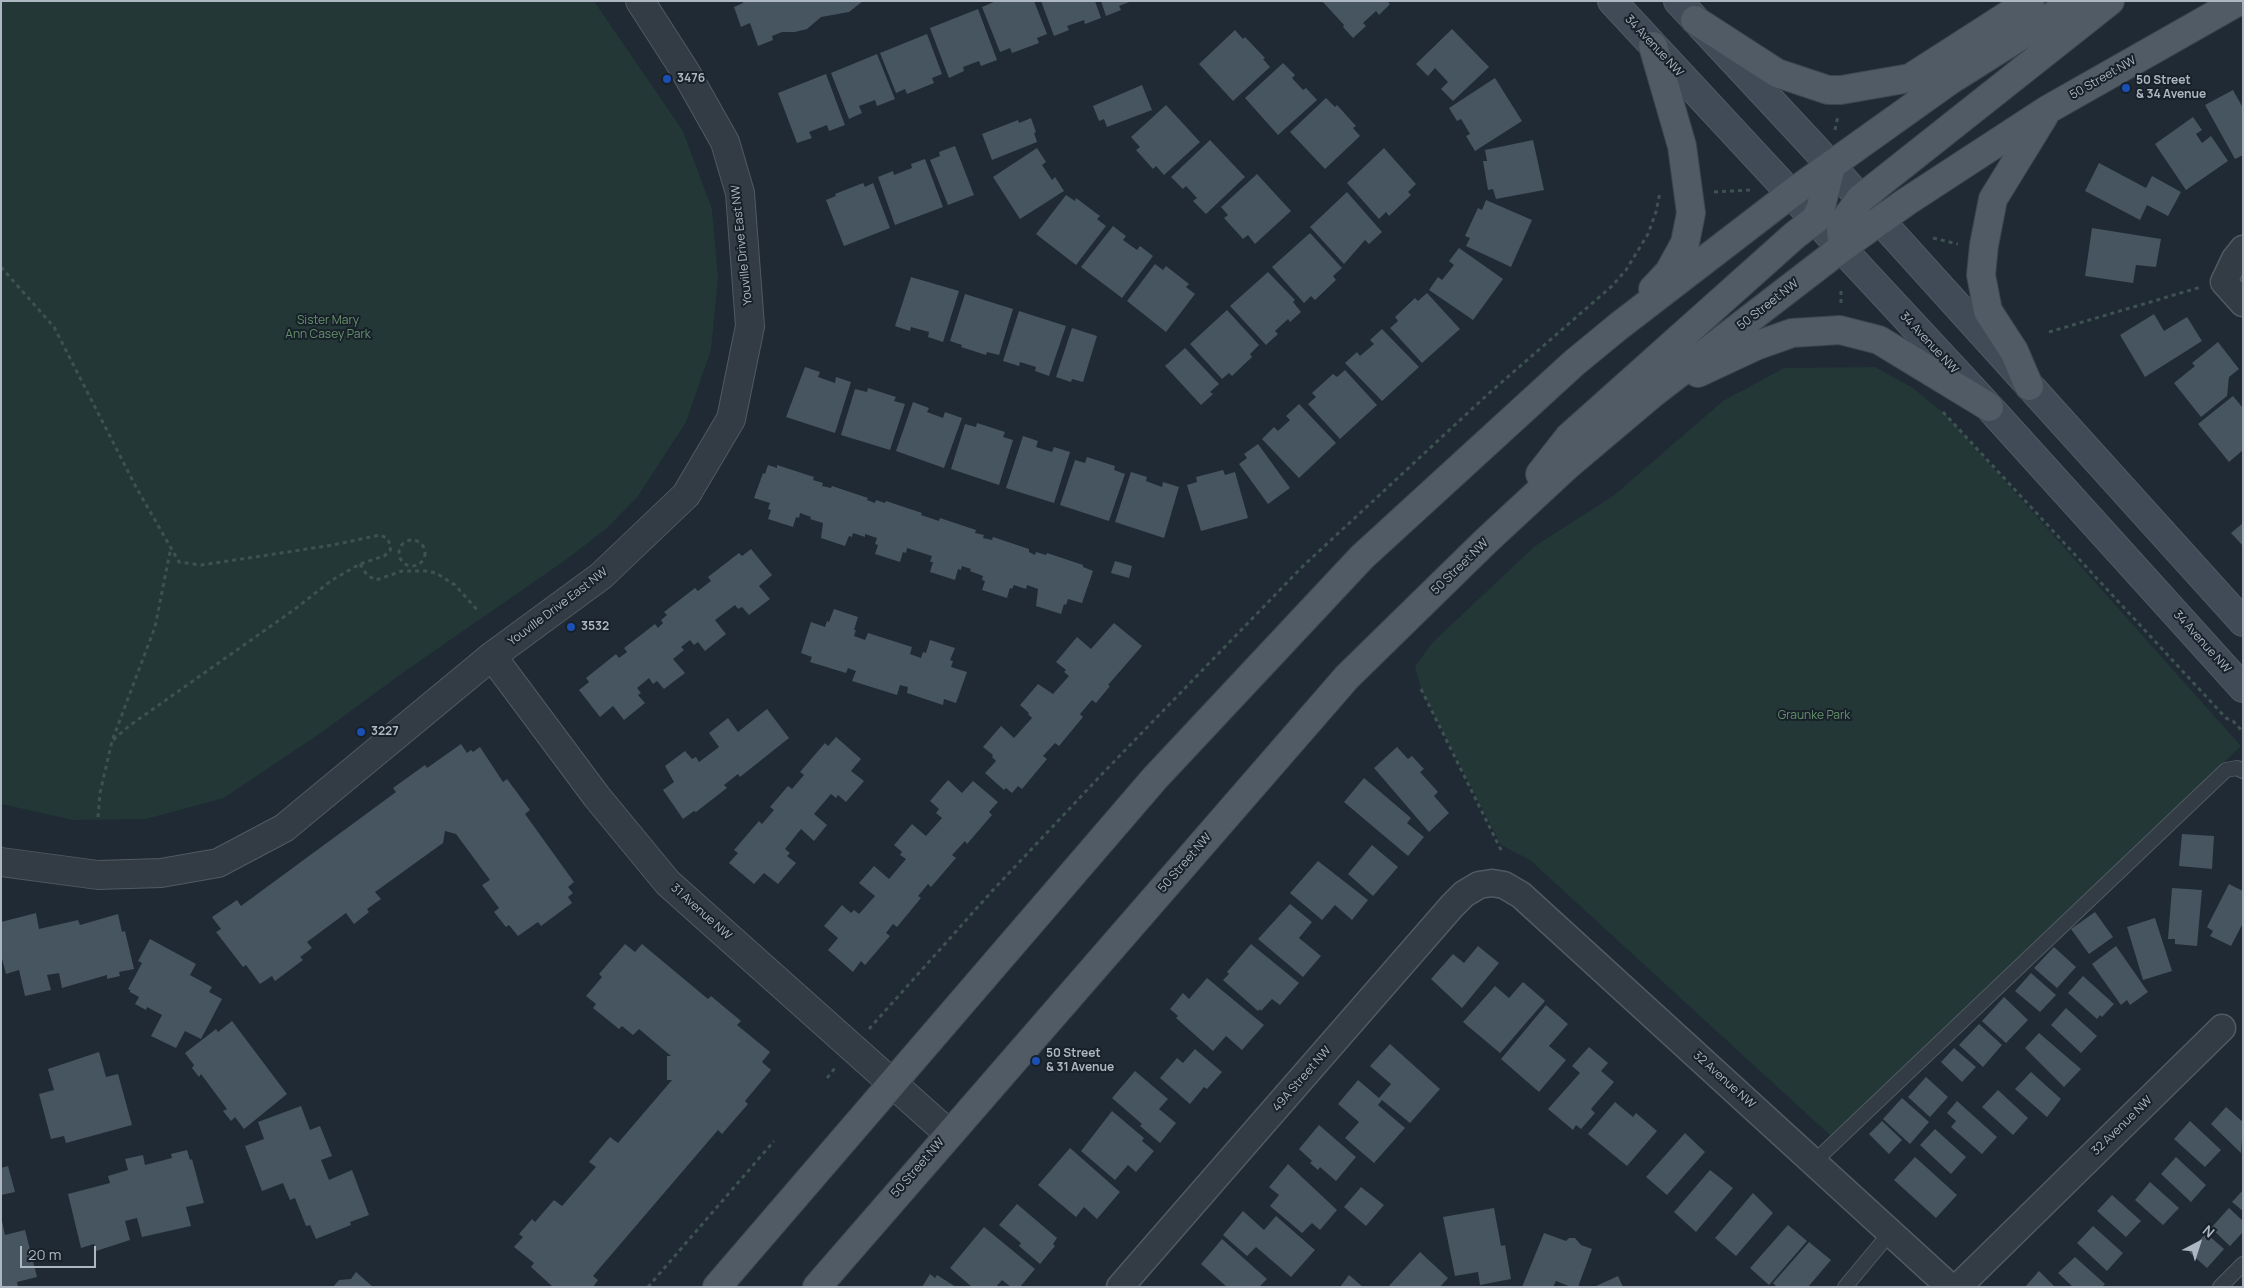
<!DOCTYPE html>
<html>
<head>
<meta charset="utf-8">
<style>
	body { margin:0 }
	#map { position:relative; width:2244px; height:1288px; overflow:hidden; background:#1f2a34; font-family:Manrope,sans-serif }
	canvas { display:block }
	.frame { position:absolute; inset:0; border:2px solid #acb7c2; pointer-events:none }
	.north { position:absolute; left:2174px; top:1218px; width:50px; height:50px; -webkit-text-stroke:4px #182129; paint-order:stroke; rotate:40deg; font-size:14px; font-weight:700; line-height:20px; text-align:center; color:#acb7c2 }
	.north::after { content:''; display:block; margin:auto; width:18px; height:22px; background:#acb7c2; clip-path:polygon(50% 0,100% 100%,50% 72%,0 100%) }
	.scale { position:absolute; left:20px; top:1246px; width:76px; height:22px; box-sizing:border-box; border:2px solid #acb7c2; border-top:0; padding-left:6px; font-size:15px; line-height:18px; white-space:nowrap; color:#acb7c2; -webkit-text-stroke:4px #182129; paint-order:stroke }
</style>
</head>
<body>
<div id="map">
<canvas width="2244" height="1288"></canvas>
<div class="frame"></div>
<div class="north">N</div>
<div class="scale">20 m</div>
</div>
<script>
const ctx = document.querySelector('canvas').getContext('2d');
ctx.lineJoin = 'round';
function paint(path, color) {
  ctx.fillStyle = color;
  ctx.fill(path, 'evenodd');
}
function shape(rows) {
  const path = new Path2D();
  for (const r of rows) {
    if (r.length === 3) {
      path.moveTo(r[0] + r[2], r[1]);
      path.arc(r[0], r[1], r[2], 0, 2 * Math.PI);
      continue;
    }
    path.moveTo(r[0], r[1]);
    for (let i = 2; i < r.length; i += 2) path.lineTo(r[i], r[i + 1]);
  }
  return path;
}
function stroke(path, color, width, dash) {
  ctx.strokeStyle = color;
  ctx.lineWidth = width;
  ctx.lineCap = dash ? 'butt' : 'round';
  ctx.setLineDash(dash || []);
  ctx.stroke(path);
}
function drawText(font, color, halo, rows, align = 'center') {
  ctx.font = font + ' Manrope,sans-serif';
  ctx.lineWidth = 4;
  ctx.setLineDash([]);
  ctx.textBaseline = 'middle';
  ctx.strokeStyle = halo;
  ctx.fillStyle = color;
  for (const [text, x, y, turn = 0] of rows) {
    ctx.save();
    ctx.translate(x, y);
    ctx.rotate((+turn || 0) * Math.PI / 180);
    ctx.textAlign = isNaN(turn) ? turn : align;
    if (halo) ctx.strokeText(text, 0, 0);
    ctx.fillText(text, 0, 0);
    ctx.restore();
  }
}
paint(shape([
	[1,1,594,1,683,131,712,209,718,278,711,350,686,422,638,496,607,528,567,559,404,672,322,732,224,798,146,819,73,820,1,804],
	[1875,367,1913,388,1946,415,2241,746,1832,1137,1530,860,1501,845,1421,689,1415,666,1433,642,1535,546,1613,496,1723,401,1784,368]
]), '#223736');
paint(shape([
	[743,1,756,2,863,1,849,12,821,17,807,29,795,32,782,32,772,36,773,40,758,46,750,23,741,27,734,7,743,3],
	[996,1,1034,1,1047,34,1037,38,1039,43,1012,53,1010,48,1000,52,982,7],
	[1041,1,1095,1,1101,18,1085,24,1084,20,1067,26,1069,30,1054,36],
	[1101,1,1132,1,1119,6,1121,10,1106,16],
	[1322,1,1387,1,1390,4,1379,15,1376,11,1363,23,1366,26,1353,38,1343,27,1344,25],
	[978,9,997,60,981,66,979,61,963,67,964,71,949,78,930,28],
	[1452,29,1489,67,1453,101,1441,89,1448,82,1435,68,1428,76,1416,64],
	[1235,30,1243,39,1245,37,1265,58,1263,59,1270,67,1233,101,1199,64],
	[927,34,942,74,932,78,934,83,907,94,905,89,896,93,880,53],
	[877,54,895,99,877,106,875,100,859,106,862,113,849,119,831,73],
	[1283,63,1295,75,1292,78,1303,90,1306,88,1317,100,1278,135,1245,98],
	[826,74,845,125,829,131,827,125,809,132,812,138,797,143,778,93],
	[1495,78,1522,121,1475,151,1466,136,1470,134,1461,119,1457,121,1449,108],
	[1142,85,1152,110,1107,127,1104,119,1099,121,1093,106],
	[2233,90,2243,108,2243,155,2235,159,2205,105],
	[1326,98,1335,107,1337,105,1356,126,1353,128,1360,136,1325,169,1290,132],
	[1166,105,1200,142,1164,175,1156,166,1153,169,1136,150,1140,147,1131,137],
	[2193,117,2202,130,2196,134,2202,143,2211,136,2228,161,2186,190,2155,144],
	[1031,118,1036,132,1034,133,1037,142,992,160,982,134,1018,120,1019,123],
	[1210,140,1245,177,1206,214,1193,201,1197,198,1186,186,1183,189,1171,177],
	[1533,140,1544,190,1496,199,1493,189,1488,190,1483,161,1487,161,1485,150],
	[955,146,974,195,948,205,930,160,940,156,939,152],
	[1037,148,1046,162,1042,165,1052,180,1055,177,1064,191,1020,219,993,177],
	[1384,148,1416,184,1408,192,1411,195,1389,216,1386,212,1379,219,1347,183],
	[925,159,943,207,895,225,878,177,893,171,894,175,912,168,911,164],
	[2099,163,2146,188,2152,176,2181,192,2168,216,2147,205,2140,220,2085,191],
	[1257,174,1291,211,1255,244,1248,235,1243,239,1224,218,1228,215,1221,207],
	[863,183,865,187,873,183,890,228,844,246,826,200,836,196,835,194],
	[1347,192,1382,232,1369,244,1365,240,1344,264,1310,227],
	[1066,195,1075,201,1076,198,1100,216,1097,219,1106,226,1076,265,1036,234],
	[1486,200,1532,220,1511,267,1466,246,1470,238,1465,236,1478,208,1482,210],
	[1113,226,1126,236,1123,240,1137,250,1140,246,1153,256,1122,298,1081,267],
	[2092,228,2161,239,2156,267,2136,265,2133,283,2085,276],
	[1310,233,1342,268,1333,276,1336,280,1315,300,1311,296,1304,303,1272,267],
	[1459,248,1503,279,1473,320,1429,290,1438,277,1442,280,1454,265,1449,261],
	[1155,264,1163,270,1166,266,1189,284,1186,287,1195,294,1166,332,1127,301],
	[1268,272,1295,300,1293,302,1301,312,1290,322,1288,319,1275,331,1278,334,1266,345,1230,306],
	[911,277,959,291,943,342,928,337,929,332,911,327,910,331,895,326],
	[1427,293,1460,329,1422,363,1390,328,1398,321,1395,317,1415,298,1418,301],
	[965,294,1013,309,999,355,987,352,986,355,961,347,962,345,950,341],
	[1227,310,1259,345,1250,354,1252,357,1232,376,1229,373,1222,379,1190,344],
	[1019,311,1066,326,1049,376,1035,371,1036,367,1020,362,1019,366,1003,361],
	[2154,314,2164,331,2187,317,2202,341,2145,377,2120,335],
	[1072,328,1097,336,1083,382,1072,379,1071,382,1056,377],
	[1382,329,1419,367,1382,401,1345,363,1357,352,1360,356,1374,344,1370,340],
	[2218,342,2239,369,2229,377,2227,396,2201,417,2174,383,2195,366,2192,363],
	[1185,348,1219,384,1210,392,1213,394,1201,405,1165,366],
	[805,367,820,372,818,377,835,383,836,377,851,382,835,433,786,417],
	[1345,370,1377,405,1340,439,1308,404,1316,397,1312,393,1333,374,1337,377],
	[868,388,896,397,894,401,905,404,890,450,841,435,855,389,867,392],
	[2233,396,2243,408,2243,450,2229,462,2198,424],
	[913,402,929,408,927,412,943,418,945,412,962,418,944,468,896,451],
	[1299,404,1336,443,1299,478,1262,439,1274,427,1278,431,1290,420,1286,416],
	[977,423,1005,432,1003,437,1013,440,999,485,951,469,965,424,976,427],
	[1023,436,1038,441,1036,447,1052,452,1054,447,1070,452,1054,503,1006,488],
	[1258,444,1290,488,1268,504,1239,464,1247,458,1244,454],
	[1087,457,1115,466,1114,470,1125,474,1109,521,1060,505,1075,460,1085,463],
	[768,465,777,468,777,465,814,477,813,480,823,483,822,486,831,488,832,486,868,498,867,500,875,503,876,500,885,503,886,501,922,513,921,515,939,521,940,518,976,530,975,533,984,535,983,538,992,540,993,537,1029,549,1029,552,1035,555,1036,552,1046,555,1047,553,1083,565,1083,567,1093,571,1082,603,1068,599,1066,605,1064,604,1061,614,1036,606,1038,589,1027,585,1026,589,1014,585,1012,589,1010,588,1007,598,982,590,985,581,982,580,983,576,970,571,971,569,962,566,961,570,958,569,955,580,930,572,933,562,930,562,932,556,907,548,906,553,903,552,900,562,875,554,878,545,875,544,877,538,865,534,865,537,853,533,852,537,849,536,845,546,821,538,823,523,810,519,811,517,800,513,799,518,796,517,793,527,768,519,771,510,768,509,770,503,754,498,763,473,765,474],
	[1223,470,1225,475,1235,472,1248,518,1201,531,1187,485,1197,482,1196,477],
	[1131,472,1147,477,1146,481,1162,487,1163,482,1179,487,1164,538,1115,522],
	[2243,523,2243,546,2231,533],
	[751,549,772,575,759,586,770,599,749,615,742,607,738,609,735,605,715,620,726,634,705,651,698,642,694,645,690,640,681,647,684,650,673,659,685,673,664,689,657,681,653,684,649,678,637,688,641,693,638,695,645,703,624,720,613,706,600,717,579,690,589,682,586,678,616,654,619,658,627,652,624,648,655,624,658,628,663,623,661,620,667,615,664,612,695,588,698,591,711,581,708,577,739,553,742,556],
	[1115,561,1132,566,1129,578,1111,573],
	[834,609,858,617,854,630,856,630,854,636,865,640,868,633,912,647,910,654,921,658,923,652,926,653,930,640,955,648,950,660,953,661,951,667,967,672,956,703,944,699,943,705,907,693,908,687,900,685,897,695,852,681,856,671,848,668,846,673,810,662,812,657,801,653,811,622,825,627,827,621,829,622],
	[1114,623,1142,646,1108,685,1110,686,1096,703,1092,700,1080,714,1083,717,1059,746,1055,743,1043,756,1047,759,1022,789,1018,786,1012,793,1006,788,1004,790,985,773,996,761,992,757,993,755,983,747,1001,726,1014,738,1032,718,1028,714,1029,713,1020,705,1038,684,1053,694,1069,676,1064,672,1066,670,1056,662,1077,637,1091,649],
	[767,709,789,738,740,777,738,774,724,785,727,788,696,812,694,811,683,819,663,790,674,782,665,766,685,751,692,759,696,757,699,762,719,747,709,733,728,718,738,732],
	[836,737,861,759,851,771,864,781,846,802,838,795,836,798,831,794,814,814,827,825,814,841,801,829,785,849,790,853,787,856,796,863,778,884,764,873,754,884,729,863,738,853,734,850,759,821,762,824,774,810,770,807,788,786,792,789,804,775,800,772,825,743,828,746],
	[461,744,467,753,471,750,473,752,480,747,503,782,507,779,530,810,525,814,574,882,568,887,573,893,568,897,572,903,541,926,538,922,518,936,509,925,506,927,494,912,499,908,482,885,490,880,456,834,445,831,443,843,375,892,381,899,367,909,369,912,354,924,346,913,307,942,312,948,300,957,303,960,275,981,272,976,260,984,246,965,243,967,216,932,221,929,212,917,237,900,241,906,396,792,393,788,425,765,427,768],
	[1397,747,1408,759,1412,756,1424,769,1420,772,1438,792,1434,796,1449,813,1429,832,1374,768],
	[1364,778,1411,818,1407,823,1424,837,1408,856,1344,802],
	[948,780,962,793,973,781,998,802,989,812,992,815,967,844,965,841,952,855,956,858,931,887,928,884,918,896,921,898,897,927,893,924,886,933,890,936,865,965,861,961,853,972,828,950,838,938,824,926,842,905,851,913,854,910,859,914,875,896,859,883,874,866,889,879,906,859,900,855,902,852,894,845,912,824,926,836,942,818,936,813,939,809,930,801],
	[2182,834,2214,836,2212,869,2179,866],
	[1372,845,1398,867,1373,896,1348,874],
	[1318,861,1368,900,1352,920,1335,905,1322,920,1290,893],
	[2229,884,2243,891,2243,923,2231,946,2210,936,2213,931,2207,927],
	[2172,888,2202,890,2197,946,2175,944,2175,939,2168,939],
	[1290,904,1312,922,1299,938,1321,956,1303,977,1258,939],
	[2095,912,2113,937,2089,954,2071,929],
	[36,913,39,929,78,920,80,925,118,914,122,932,125,931,134,969,119,972,120,976,107,979,107,975,62,988,59,973,47,975,51,990,25,996,19,970,6,974,1,955,1,922],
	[2155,918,2172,971,2143,980,2127,927],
	[150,939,196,964,190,975,212,987,209,992,222,999,201,1039,185,1031,176,1048,151,1036,162,1015,147,1007,146,1010,135,1004,139,997,130,992,130,990,128,989,142,963,138,961],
	[625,944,635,952,642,944,708,999,711,996,741,1021,737,1025,770,1052,762,1062,771,1070,745,1101,748,1104,722,1134,718,1130,593,1276,598,1280,593,1287,553,1287,531,1267,534,1263,514,1247,523,1237,519,1234,532,1219,535,1222,554,1200,562,1206,596,1167,589,1162,610,1137,618,1143,672,1080,667,1080,667,1056,671,1056,639,1029,633,1035,622,1026,619,1029,593,1008,596,1004,586,996,602,977,599,974],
	[1251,944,1299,983,1280,1005,1272,999,1261,1011,1260,1009,1258,1011,1223,980,1229,974,1227,972],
	[1478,946,1499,963,1462,1008,1431,979,1453,954,1464,963],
	[2116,946,2148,992,2130,1005,2127,1000,2121,1005,2092,964],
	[2054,947,2076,967,2057,988,2034,968],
	[2031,973,2056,995,2040,1012,2015,991],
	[2083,976,2114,1004,2102,1017,2100,1015,2097,1019,2068,993],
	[1207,978,1264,1025,1242,1050,1226,1036,1213,1051,1176,1018,1178,1016,1170,1009,1183,993,1189,999],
	[1523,982,1545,1001,1500,1053,1463,1022,1495,986,1509,998],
	[2004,997,2028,1020,2006,1043,1982,1021],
	[1546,1005,1568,1024,1549,1046,1566,1060,1539,1092,1501,1059],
	[2066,1008,2097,1036,2081,1053,2051,1025],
	[232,1021,287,1094,244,1129,235,1117,231,1121,223,1111,227,1109,201,1074,199,1077,192,1068,194,1065,185,1053,216,1029,218,1032],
	[1979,1024,2002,1045,1983,1067,1959,1045],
	[2039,1033,2081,1069,2064,1087,2025,1048],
	[1390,1044,1440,1089,1410,1123,1382,1100,1378,1105,1405,1128,1374,1163,1345,1138,1359,1122,1338,1104,1358,1080,1379,1098,1391,1084,1370,1066],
	[1589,1047,1608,1063,1601,1071,1614,1082,1591,1109,1595,1113,1581,1129,1576,1125,1573,1130,1548,1109,1580,1073,1572,1066],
	[1954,1048,1976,1067,1962,1082,1941,1062],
	[1195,1049,1222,1072,1207,1089,1204,1087,1190,1104,1160,1078,1177,1058,1183,1063],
	[99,1052,106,1077,118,1074,132,1125,66,1143,64,1136,51,1139,39,1094,54,1090,48,1069],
	[1135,1071,1168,1099,1159,1109,1176,1123,1160,1143,1140,1126,1142,1124,1112,1098],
	[2031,1072,2061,1099,2047,1117,2015,1089],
	[1926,1077,1948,1097,1930,1117,1908,1097],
	[1998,1090,2028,1118,2013,1135,1982,1107],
	[1902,1098,1929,1122,1910,1144,1883,1119],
	[1957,1101,1997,1137,1982,1154,1951,1127,1956,1121,1947,1113],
	[1615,1102,1633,1117,1636,1113,1657,1131,1627,1166,1588,1134],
	[301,1106,310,1130,320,1126,332,1156,321,1160,329,1180,352,1170,369,1215,350,1222,351,1225,316,1239,310,1225,306,1226,295,1198,290,1200,283,1183,262,1191,245,1146,264,1139,258,1122],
	[2226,1107,2243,1122,2241,1153,2211,1124],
	[1112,1111,1144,1138,1142,1141,1154,1151,1136,1172,1128,1165,1115,1180,1081,1151],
	[1882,1121,1902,1140,1889,1154,1869,1134],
	[2190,1121,2221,1150,2205,1167,2174,1139],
	[1319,1125,1356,1157,1336,1181,1320,1167,1318,1170,1310,1163,1312,1161,1299,1149],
	[1935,1129,1966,1157,1951,1174,1920,1145],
	[1685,1133,1705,1152,1667,1195,1646,1177],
	[1070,1148,1120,1192,1097,1219,1084,1207,1076,1217,1038,1185],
	[187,1150,190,1160,192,1159,204,1203,186,1207,191,1226,142,1237,137,1218,125,1221,130,1240,96,1251,94,1244,81,1248,68,1194,110,1183,108,1176,128,1170,125,1159,143,1155,145,1165,172,1158,171,1154],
	[1915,1157,1957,1195,1936,1218,1894,1180],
	[2176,1157,2206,1185,2191,1202,2161,1174],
	[1288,1164,1337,1210,1320,1230,1312,1223,1302,1233,1270,1206,1279,1195,1269,1187],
	[8,1166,15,1192,1,1195,1,1168],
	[1710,1170,1733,1188,1696,1232,1674,1212],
	[2150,1182,2179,1208,2163,1225,2135,1200],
	[1361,1187,1384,1205,1366,1226,1344,1207],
	[2243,1190,2243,1211,2232,1202],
	[1753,1193,1773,1213,1736,1256,1715,1238],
	[2112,1195,2141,1221,2126,1237,2097,1211],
	[1017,1204,1057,1238,1053,1244,1055,1246,1040,1264,1019,1246,1021,1243,999,1225],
	[1494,1208,1501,1246,1505,1245,1511,1279,1480,1285,1478,1272,1455,1276,1443,1217],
	[2229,1208,2243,1221,2243,1232,2230,1246,2211,1228],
	[1243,1211,1264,1230,1276,1216,1315,1250,1291,1277,1256,1247,1247,1256,1223,1235],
	[2,1221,5,1235,25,1230,37,1277,17,1282,18,1287,1,1287],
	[1788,1225,1807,1241,1769,1285,1750,1268],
	[2093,1226,2123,1253,2107,1271,2077,1243],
	[984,1227,1035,1269,1020,1287,1011,1287,1002,1280,996,1287,972,1287,950,1268],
	[1544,1233,1566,1241,1569,1238,1575,1238,1581,1245,1592,1249,1578,1287,1571,1287,1556,1281,1553,1287,1522,1287],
	[2206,1233,2224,1249,2207,1268,2189,1252],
	[1222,1239,1267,1279,1259,1287,1227,1287,1201,1264],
	[1809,1242,1831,1260,1808,1287,1777,1287,1773,1283],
	[1420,1252,1448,1278,1440,1287,1388,1287],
	[2075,1257,2105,1284,2102,1287,2073,1287,2058,1273],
	[2039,1271,2055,1287,2025,1287],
	[356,1272,373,1287,333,1287,339,1280,351,1279],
	[930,1274,935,1278,937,1275,956,1287,922,1287],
	[1349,1275,1363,1287,1340,1287],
	[1618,1276,1623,1287,1594,1287]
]), '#475560');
const service = shape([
	[1814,1162,2226,770,2237,768,2243,771],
	[1845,1287,1890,1233],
	[2220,1287,2243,1264]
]);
const minor = shape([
	[2243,249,2235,259,2224,282,2243,303],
	[1120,1287,1452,906,1464,894,1479,885,1492,883,1504,885,1521,895,1950,1287],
	[1958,1287,2222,1028]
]);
const tertiary = shape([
	[492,656,597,797,668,883,948,1133],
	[1,862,98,875,161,873,218,863,284,828,492,656,601,576,686,495,731,419,750,326,740,193,725,142,685,71,640,1]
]);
const secondary = shape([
	[1612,1,1989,407,2243,688],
	[1678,1,1813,146,2243,622]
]);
const primary = shape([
	[1695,20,1777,73,1828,90,1841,90,1910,78,2030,1],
	[1843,247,1841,231,1847,217,1860,199,2110,1],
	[1653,289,1669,272,1685,243,1691,213,1682,146,1653,46],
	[1698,373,1758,345,1792,333,1840,330,1879,340,1989,407],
	[2029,386,2014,351,1988,311,1981,275,1984,245,1993,199,2044,116],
	[1540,474,1569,437,1795,235,1816,219,1821,207,1831,166],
	[717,1287,1155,778,1362,557,1574,363,1619,326,1792,193,1949,81,2076,1],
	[817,1287,1347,677,1486,541,1568,465,1652,394,1843,247,1906,202,2047,110,2239,1]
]);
stroke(service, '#505a63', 16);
stroke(minor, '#505a63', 29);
stroke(tertiary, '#505a63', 30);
stroke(secondary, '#505a63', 30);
stroke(primary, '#3c454e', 30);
stroke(shape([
	[1835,130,1838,116],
	[1714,192,1750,190],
	[1933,238,1958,244],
	[1,267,54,327,136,487,179,562,201,565,255,557,333,545,380,535,387,538,391,546,390,551,384,556,360,564,332,580,295,609,129,726,112,741],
	[1841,303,1841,287],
	[2049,332,2201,287],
	[1943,412,2226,718,2233,721,2243,732],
	[412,553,13],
	[360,564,367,575,376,580,402,571,426,571,436,573,455,585,479,612],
	[1421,689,1502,852],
	[98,817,100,793,112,741,155,627,171,547],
	[869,1029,993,890,1104,772,1302,567,1487,395,1612,286,1626,270,1648,234,1656,212,1660,192],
	[827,1078,835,1068],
	[648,1287,774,1141]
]), '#3f5252', 3, [4, 4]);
stroke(service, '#333c45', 14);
stroke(minor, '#333c45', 26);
stroke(tertiary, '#333c45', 28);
stroke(secondary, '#414b58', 28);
stroke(primary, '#505b65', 28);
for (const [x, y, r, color] of [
	[667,79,5,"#1a4fb4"],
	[2126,88,5,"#1a4fb4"],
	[571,627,5,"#1a4fb4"],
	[361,732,5,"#1a4fb4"],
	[1036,1061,5,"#1a4fb4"]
]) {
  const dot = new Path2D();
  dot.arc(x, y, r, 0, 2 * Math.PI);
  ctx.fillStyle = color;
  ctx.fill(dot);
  stroke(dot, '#182129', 2);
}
drawText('12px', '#acb7c2', '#182129', [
	["34 Avenue NW",1654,46,47],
	["50 Street NW",2103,78,-30],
	["Youville Drive East NW",742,245,-96],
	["50 Street NW",1768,305,-38],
	["34 Avenue NW",1929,343,47],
	["50 Street NW",1460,567,-44],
	["Youville Drive East NW",558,607,-37],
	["34 Avenue NW",2202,642,48],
	["50 Street NW",1185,863,-49],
	["31 Avenue NW",701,912,42],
	["49A Street NW",1302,1079,-49],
	["32 Avenue NW",1724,1080,42],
	["32 Avenue NW",2122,1126,-44],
	["50 Street NW",918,1168,-49]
]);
drawText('bold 12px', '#acb7c2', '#182129', [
	["3476",677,79],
	["50 Street",2136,81],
	["& 34 Avenue",2136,95],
	["3532",581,627],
	["3227",371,732],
	["50 Street",1046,1054],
	["& 31 Avenue",1046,1068]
], 'left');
drawText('12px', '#65916b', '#182129', [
	["Sister Mary",328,321],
	["Ann Casey Park",328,335],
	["Graunke Park",1814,716]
]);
</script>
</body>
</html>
